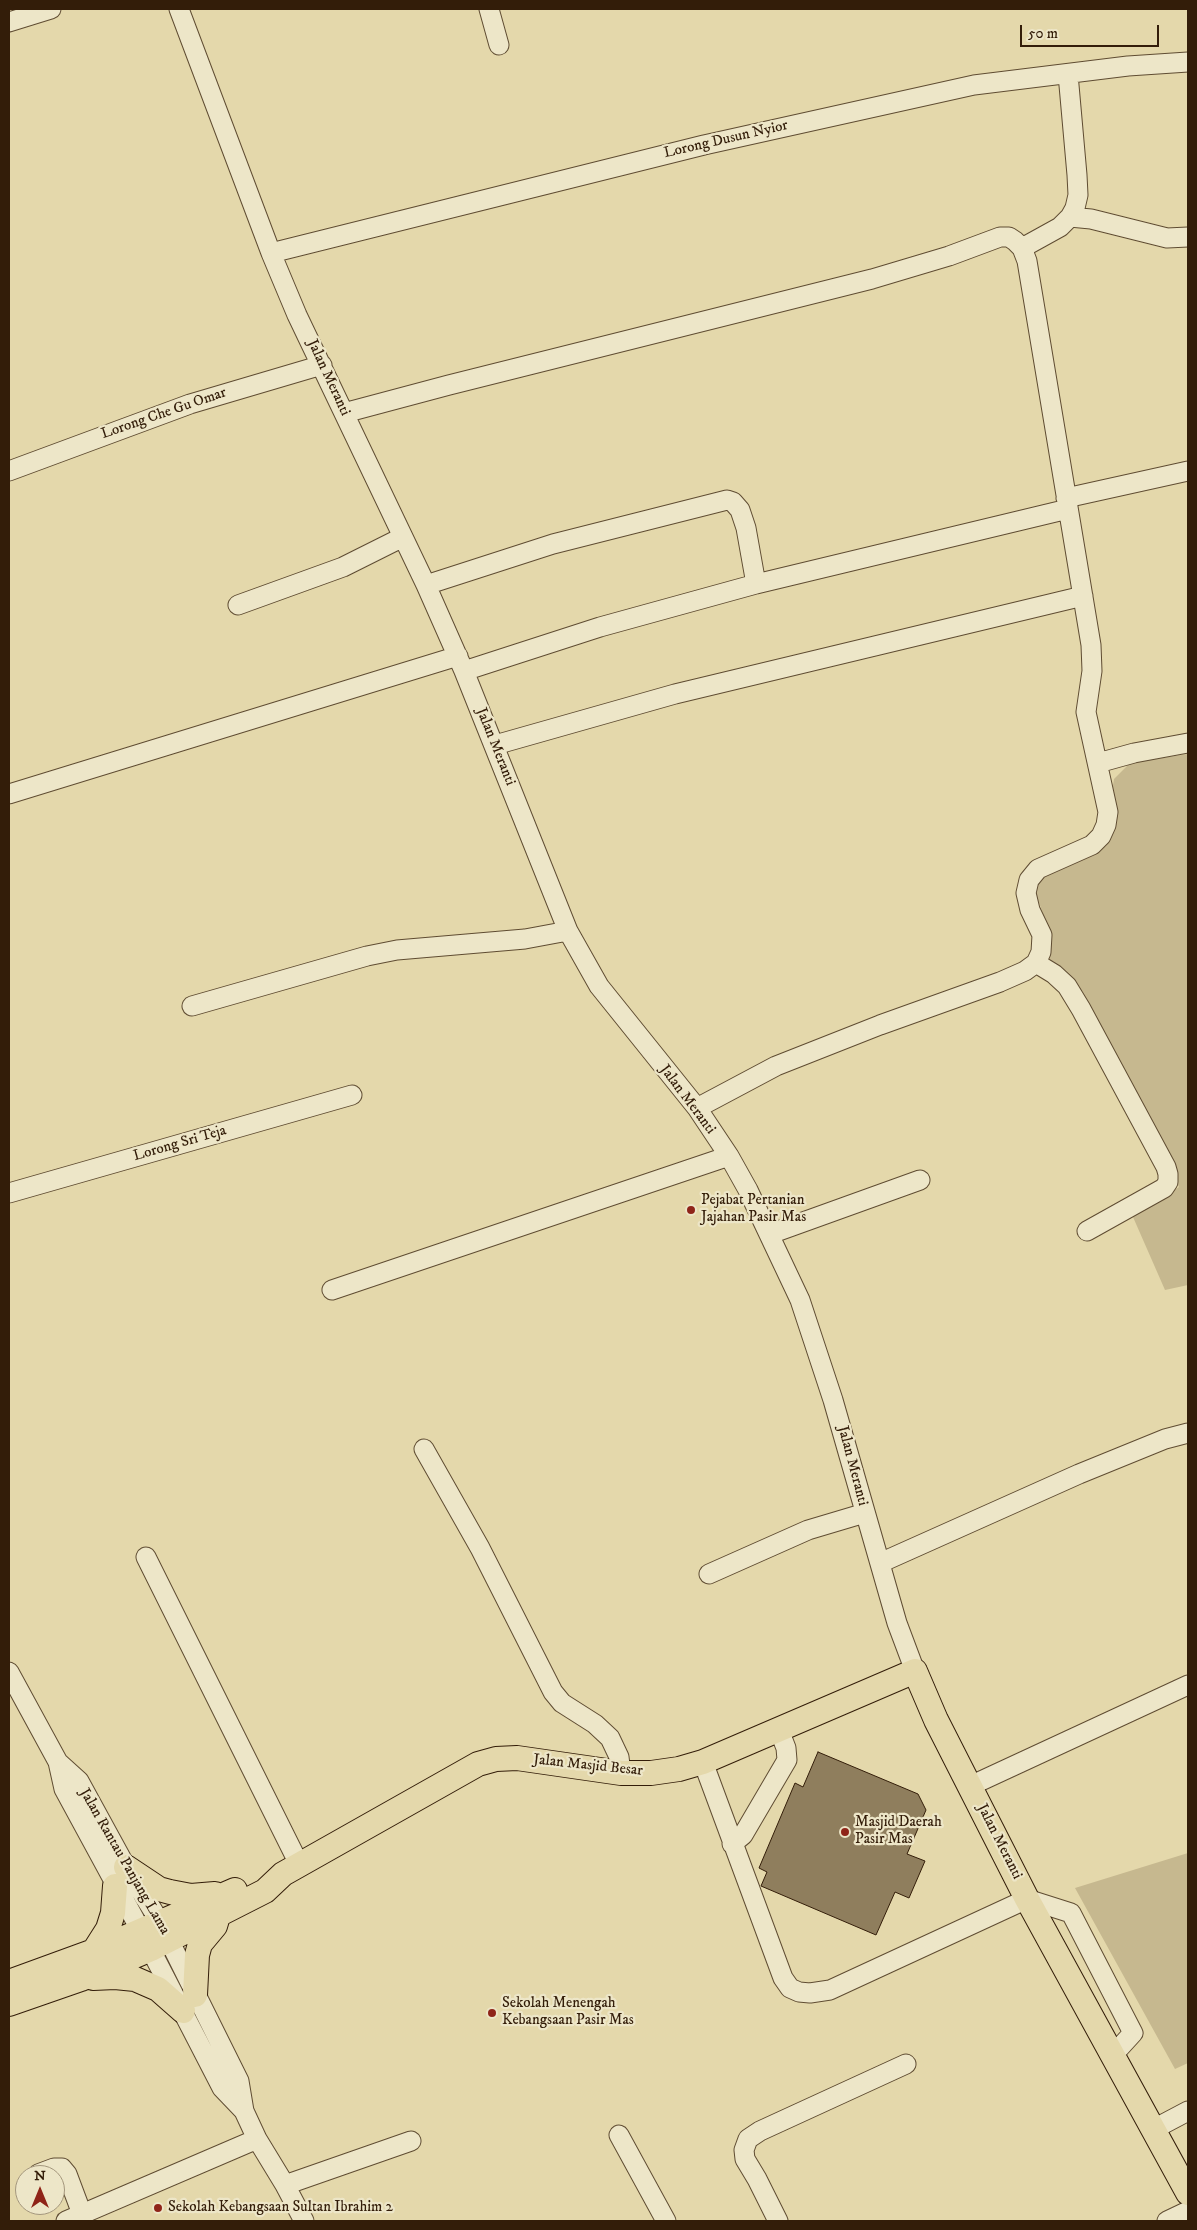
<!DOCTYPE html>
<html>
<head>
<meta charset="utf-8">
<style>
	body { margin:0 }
	#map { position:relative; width:1197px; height:2230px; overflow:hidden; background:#e4d8ab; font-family:"IM FELL DW Pica",serif }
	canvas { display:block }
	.frame { position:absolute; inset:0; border:10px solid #331d09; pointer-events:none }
	.north { position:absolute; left:15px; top:2165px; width:50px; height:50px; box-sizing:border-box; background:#ede6c8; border:1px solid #a3967c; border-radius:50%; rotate:0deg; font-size:14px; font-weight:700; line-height:20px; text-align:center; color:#331d09 }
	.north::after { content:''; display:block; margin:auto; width:18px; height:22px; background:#8f2418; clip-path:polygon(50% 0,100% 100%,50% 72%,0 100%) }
	.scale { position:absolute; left:1020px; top:25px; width:139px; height:22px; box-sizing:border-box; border:2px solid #331d09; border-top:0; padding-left:6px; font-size:15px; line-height:18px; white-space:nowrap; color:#331d09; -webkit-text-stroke:4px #ede6c8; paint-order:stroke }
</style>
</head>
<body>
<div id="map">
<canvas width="1197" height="2230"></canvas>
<div class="frame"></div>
<div class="north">N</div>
<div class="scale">50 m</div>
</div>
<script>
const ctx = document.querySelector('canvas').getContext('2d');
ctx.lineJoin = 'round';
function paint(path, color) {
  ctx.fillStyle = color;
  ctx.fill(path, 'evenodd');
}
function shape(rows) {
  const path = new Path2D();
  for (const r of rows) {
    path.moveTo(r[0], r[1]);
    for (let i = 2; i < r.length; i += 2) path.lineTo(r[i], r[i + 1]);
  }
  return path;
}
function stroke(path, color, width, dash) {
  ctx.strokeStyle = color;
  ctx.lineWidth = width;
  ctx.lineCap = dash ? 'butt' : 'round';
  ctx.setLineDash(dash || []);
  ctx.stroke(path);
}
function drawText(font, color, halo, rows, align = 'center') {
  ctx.font = font + ' "IM FELL DW Pica",serif';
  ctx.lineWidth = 4.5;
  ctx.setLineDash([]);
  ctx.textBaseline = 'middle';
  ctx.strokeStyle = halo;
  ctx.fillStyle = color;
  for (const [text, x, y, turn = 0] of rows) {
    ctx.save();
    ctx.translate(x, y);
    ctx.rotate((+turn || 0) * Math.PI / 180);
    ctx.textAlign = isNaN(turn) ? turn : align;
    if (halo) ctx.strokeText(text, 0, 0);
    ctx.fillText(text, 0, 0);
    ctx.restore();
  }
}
paint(shape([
	[1188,754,1188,1285,1165,1290,1133,1217,1179,1187,1082,991,1046,959,1050,954,1048,927,1036,895,1035,883,1047,872,1106,846,1109,837,1111,797,1114,779,1130,763],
	[1188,1853,1188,2063,1175,2069,1075,1888]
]), '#c6b88f');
const building = shape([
	[818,1752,918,1794,926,1810,907,1854,925,1861,909,1898,895,1892,876,1935,761,1886,767,1872,759,1868,795,1783,803,1787,818,1752]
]);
paint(building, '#8f7e5d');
stroke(building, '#331d09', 1);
const minor = shape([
	[179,9,271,253,297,315,426,585,464,671,568,931,599,986,697,1108,729,1156,748,1190,800,1300,833,1400,897,1623,915,1671],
	[489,9,499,45],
	[9,22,51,9],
	[1070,217,1091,219,1167,238,1188,237],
	[1022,248,1060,227,1070,217,1075,208,1078,195,1077,175,1068,74],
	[271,253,704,145,974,85,1128,66,1188,62],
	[344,413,449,385,872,279,949,256,1000,237,1009,237,1015,241,1022,248,1027,261,1091,645,1092,671,1086,712,1108,812,1106,825,1101,836,1092,845,1038,869,1029,880,1026,893,1030,910,1042,935,1041,952,1036,963,1025,971,1000,982,880,1025,776,1066,697,1108],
	[9,471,190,404,322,365],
	[1066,498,1188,471],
	[426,585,553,544,727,500,733,502,740,510,746,528,756,584],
	[238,605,343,567,403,537],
	[464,671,600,627,756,584,1068,509],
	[495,745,675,694,1083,596],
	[1098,763,1134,753,1188,743],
	[9,794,458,656],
	[1036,963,1054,974,1067,986,1081,1009,1166,1167,1168,1174,1168,1182,1164,1188,1087,1231],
	[192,1006,367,956,397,950,525,939,568,931],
	[9,1193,352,1095],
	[770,1234,920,1180],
	[332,1290,729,1156],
	[424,1449,480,1548,553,1692,562,1703,595,1724,610,1738,619,1757,621,1773],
	[146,1557,300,1866],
	[880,1563,1079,1474,1165,1439,1188,1433],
	[709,1574,808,1530,865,1513],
	[9,1672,58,1762,64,1789,141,1931,222,2088,244,2111],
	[58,1762,79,1781,126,1867,160,1922,239,2081,244,2111,257,2139,285,2185,304,2221],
	[703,1762,783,1978,790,1988,799,1992,810,1993,830,1990,1027,1899,1071,1913,1133,2033,1112,2056],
	[970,1786,1188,1685],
	[732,1844,743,1835,787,1760,786,1748,779,1730],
	[1152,2130,1188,2111],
	[619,2135,666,2221],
	[38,2174,54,2168,62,2168,67,2174,82,2214],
	[285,2185,411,2141],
	[66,2221,257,2139],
	[778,2221,757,2179,745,2159,744,2150,748,2139,760,2131,906,2064],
	[1167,2221,1188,2211]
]);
const major = shape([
	[126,1867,159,1889,170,1892,191,1896,215,1894],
	[94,1951,108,1929,113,1913,115,1886],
	[93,1978,115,1977,135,1979,158,1989,183,2011],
	[9,1982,94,1951,235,1890],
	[195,1995,197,1955,200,1944,215,1926,218,1916],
	[9,2004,81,1979,151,1949,265,1891,283,1874,478,1764,496,1759,517,1758,621,1773,651,1773,679,1769,703,1762,915,1671,936,1720,1027,1899,1188,2193]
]);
stroke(minor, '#5f4c32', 21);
stroke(major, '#331d09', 26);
stroke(minor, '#ede6c8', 19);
stroke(major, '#e4d8ab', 24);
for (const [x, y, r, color] of [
	[691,1210,5,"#8f2418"],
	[845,1832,5,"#8f2418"],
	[492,2013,5,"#8f2418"],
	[158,2208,5,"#8f2418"]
]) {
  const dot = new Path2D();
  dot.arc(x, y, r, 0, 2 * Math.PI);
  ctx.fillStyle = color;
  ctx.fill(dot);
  stroke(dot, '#ede6c8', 2);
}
drawText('15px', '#331d09', '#ede6c8', [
	["Lorong Dusun Nyior",726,140,-13],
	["Jalan Meranti",328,378,65],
	["Lorong Che Gu Omar",164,414,-19],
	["Jalan Meranti",495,747,68],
	["Jalan Meranti",687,1100,53],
	["Lorong Sri Teja",180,1144,-16],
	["Jalan Meranti",852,1466,75],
	["Jalan Masjid Besar",588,1766,6],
	["Jalan Meranti",999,1842,63],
	["Jalan Rantau Panjang Lama",124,1862,60]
]);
drawText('15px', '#331d09', '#ede6c8', [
	["Pejabat Pertanian",701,1201],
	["Jajahan Pasir Mas",701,1218],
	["Masjid Daerah",855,1823],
	["Pasir Mas",855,1840],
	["Sekolah Menengah",502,2004],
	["Kebangsaan Pasir Mas",502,2021],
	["Sekolah Kebangsaan Sultan Ibrahim 2",168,2208]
], 'left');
</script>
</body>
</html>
